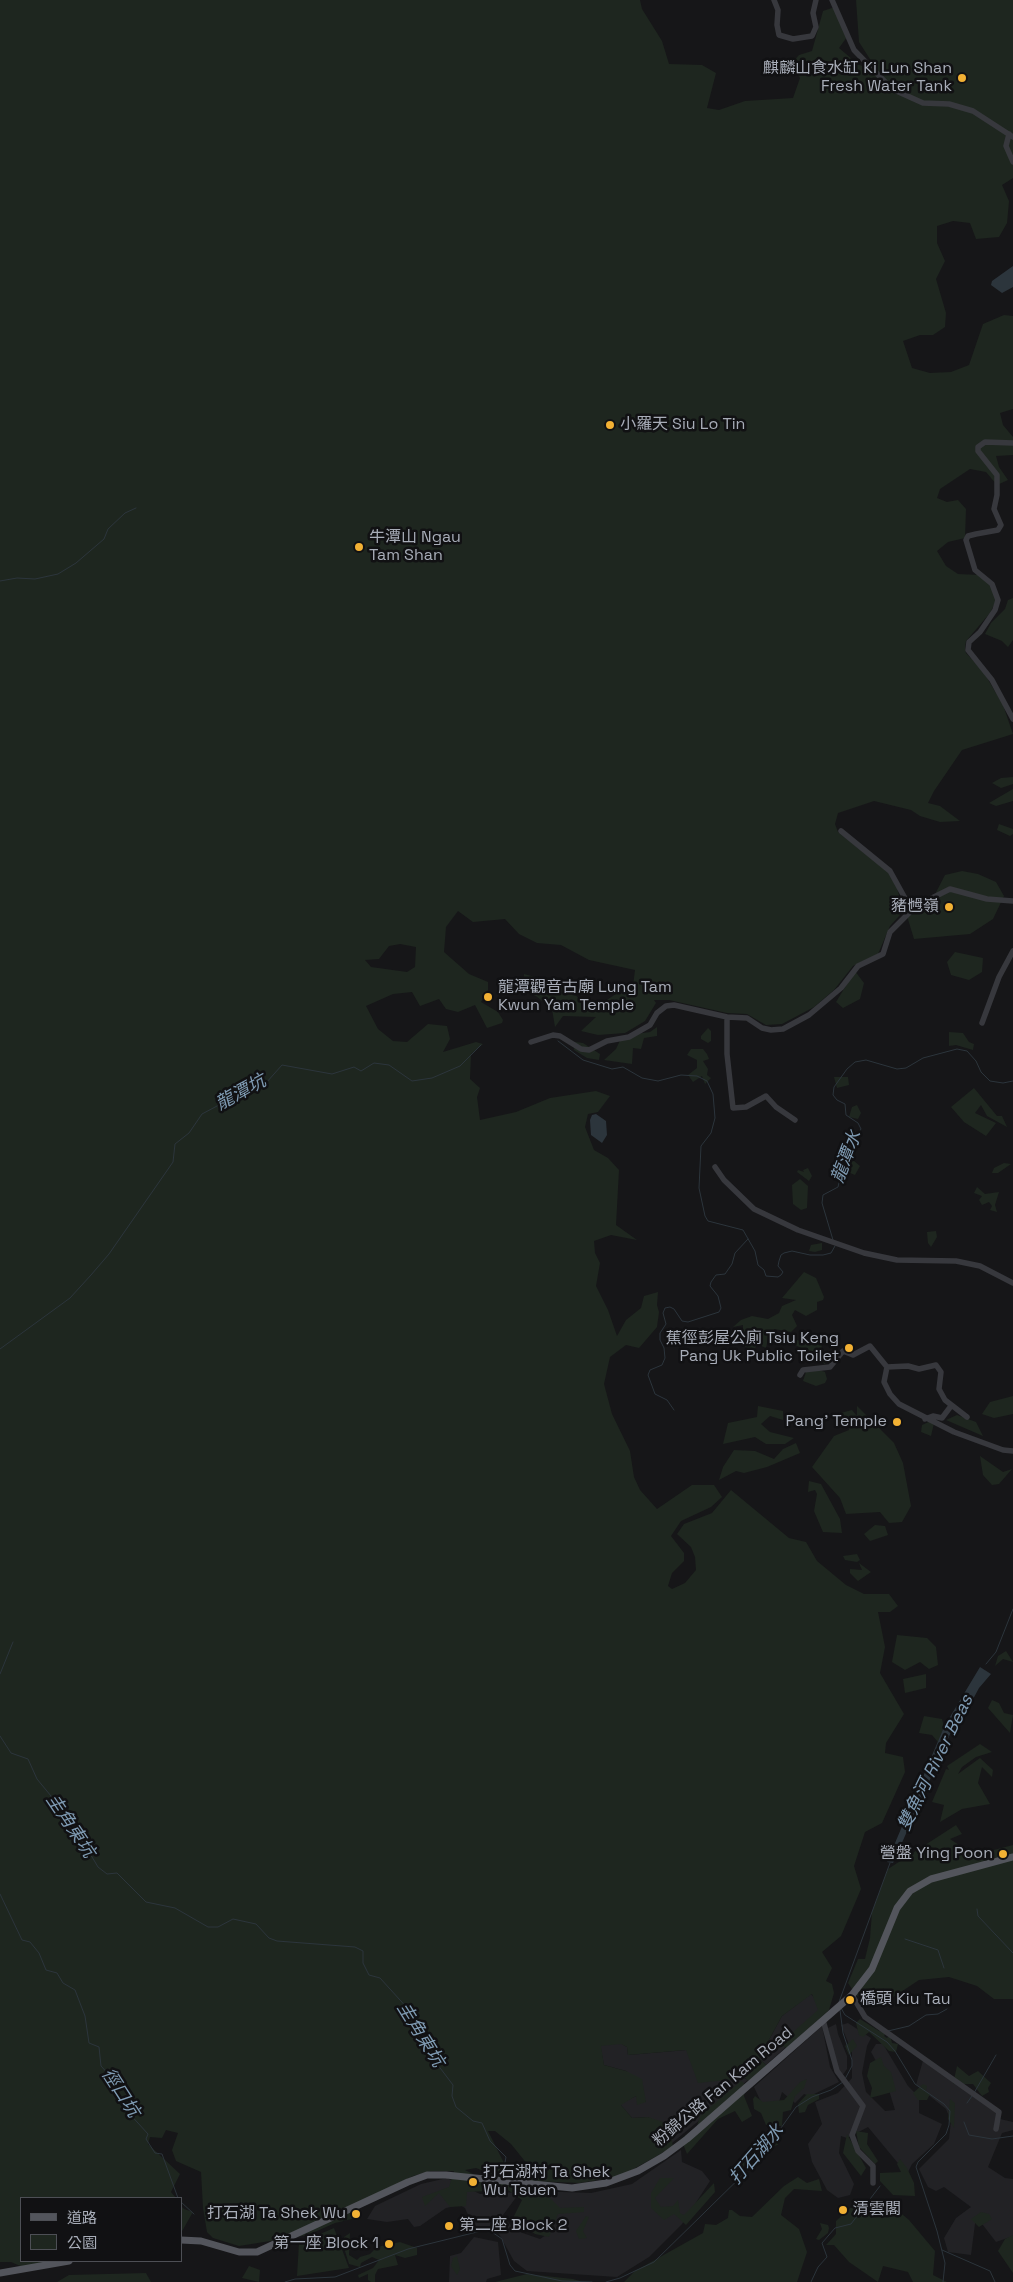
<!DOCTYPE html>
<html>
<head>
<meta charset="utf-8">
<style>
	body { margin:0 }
	#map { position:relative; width:1013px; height:2282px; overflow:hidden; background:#161618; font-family:"Space Grotesk","Noto Sans TC",sans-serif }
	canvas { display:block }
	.legend { position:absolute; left:20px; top:2197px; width:162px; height:65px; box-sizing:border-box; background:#111113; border:1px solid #4d4f55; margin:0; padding:6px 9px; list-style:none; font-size:15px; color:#a8adb8 }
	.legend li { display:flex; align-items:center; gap:10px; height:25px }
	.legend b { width:25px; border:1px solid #4d4f55 }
</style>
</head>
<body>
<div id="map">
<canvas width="1013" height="2282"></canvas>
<ul class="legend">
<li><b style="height:6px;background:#53555c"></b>道路</li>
<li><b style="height:14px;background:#1e261f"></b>公園</li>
</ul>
</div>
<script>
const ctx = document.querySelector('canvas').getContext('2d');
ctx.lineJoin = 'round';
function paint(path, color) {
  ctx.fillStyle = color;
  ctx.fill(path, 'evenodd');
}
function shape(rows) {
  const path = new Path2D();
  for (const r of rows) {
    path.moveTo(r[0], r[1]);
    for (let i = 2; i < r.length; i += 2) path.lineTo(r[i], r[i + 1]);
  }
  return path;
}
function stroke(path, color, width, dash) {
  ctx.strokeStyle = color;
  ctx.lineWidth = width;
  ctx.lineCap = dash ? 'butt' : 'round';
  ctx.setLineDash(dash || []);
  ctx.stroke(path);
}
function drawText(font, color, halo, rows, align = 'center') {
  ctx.font = font + ' "Space Grotesk","Noto Sans TC",sans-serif';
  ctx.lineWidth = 5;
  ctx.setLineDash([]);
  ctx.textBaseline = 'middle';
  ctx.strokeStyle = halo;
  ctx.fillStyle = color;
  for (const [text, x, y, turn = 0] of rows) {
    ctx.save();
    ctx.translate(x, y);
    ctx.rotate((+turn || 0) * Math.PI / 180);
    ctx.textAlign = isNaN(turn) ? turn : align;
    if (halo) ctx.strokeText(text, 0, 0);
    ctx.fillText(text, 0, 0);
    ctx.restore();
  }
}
paint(shape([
	[811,1994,826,2011,766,2065,759,2058,782,2016],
	[848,2023,871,2038,867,2046,862,2073,866,2092,885,2111,895,2110,885,2077,871,2052,876,2044,883,2044,908,2086,919,2097,919,2113,942,2124,934,2144,912,2164,907,2174,868,2127,847,2138,841,2136,839,2153,854,2184,850,2195,838,2198,827,2190,812,2162,808,2144,822,2124,815,2102,838,2093,852,2078,852,2052,841,2025],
	[836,2024,838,2034,847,2056,847,2069,842,2076,837,2067,828,2028],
	[822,2026,830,2067,839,2082,810,2096,804,2094,795,2103,782,2092,779,2102,762,2104,754,2087],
	[620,2043,627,2047,628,2055,686,2050,748,2080,672,2143,670,2131,648,2117,632,2118,620,2104,636,2096,646,2102,626,2071,604,2065,600,2044],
	[924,2057,1000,2112,1000,2119,1013,2122,1013,2130,1002,2133,988,2167,1005,2178,1013,2179,1013,2236,996,2242,976,2216,971,2255,948,2252,944,2238,956,2218,971,2207,944,2187,936,2191,928,2187,919,2169,949,2139,951,2121,946,2109,916,2085],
	[681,2150,682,2162,702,2171,710,2181,682,2224,649,2257,617,2277,527,2271,514,2261,499,2234,466,2223,468,2215,465,2208,460,2205,446,2208,420,2226,414,2227,408,2219,387,2222,367,2219,375,2206,421,2184,447,2178,480,2194,520,2192,503,2215,514,2230,540,2239,555,2229,550,2214,534,2191,591,2193,632,2184],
	[474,2237,498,2242,501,2275,487,2279,486,2282,449,2282,450,2256,461,2253]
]), '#222225');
paint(shape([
	[0,0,640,0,642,9,662,41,669,64,702,65,716,73,707,108,719,110,745,101,793,98,800,78,792,63,799,55,812,51,823,11,835,7,847,37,839,48,859,65,877,70,859,42,856,0,1013,0,1013,178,1002,185,1009,201,1007,223,999,237,976,239,970,223,953,221,937,226,937,243,945,261,936,279,946,313,945,327,933,335,920,335,903,341,912,368,930,373,951,372,969,365,983,324,1004,315,1013,316,1013,409,1000,413,1003,425,1013,437,1013,455,996,456,999,467,1008,480,997,485,986,472,970,469,940,489,937,498,947,502,958,500,966,509,965,538,948,542,937,551,946,566,958,574,979,575,992,584,996,601,990,613,966,641,965,647,966,653,983,671,1003,705,1013,734,962,750,934,791,928,803,940,806,960,821,940,822,920,816,911,810,874,801,838,813,835,824,838,832,888,872,897,888,902,907,900,915,890,926,878,954,853,966,834,990,814,1007,782,1024,766,1025,747,1014,727,1013,669,1000,654,1000,656,1003,645,1021,625,1033,598,1035,581,1031,596,1017,563,1016,555,1027,552,1009,536,996,523,991,524,974,561,984,564,983,586,1006,598,1006,626,987,638,990,633,986,635,970,589,960,561,945,537,943,519,934,505,919,473,922,458,911,446,927,444,952,469,974,488,982,488,990,481,1002,498,1012,503,1020,502,1023,487,1028,475,1005,458,1012,446,1009,439,999,420,1006,412,992,393,994,366,1006,378,1029,393,1041,407,1042,428,1024,447,1026,450,1039,443,1052,476,1042,483,1044,471,1054,470,1079,480,1088,477,1097,480,1120,516,1112,550,1098,596,1091,610,1096,598,1112,588,1114,585,1127,594,1150,608,1158,619,1170,616,1225,637,1240,611,1235,594,1241,595,1253,600,1263,596,1286,608,1310,617,1336,626,1320,641,1308,644,1296,658,1292,657,1305,659,1312,657,1327,639,1348,626,1345,610,1357,604,1384,612,1414,630,1451,634,1477,640,1490,657,1509,692,1485,714,1485,722,1497,711,1507,681,1521,671,1536,684,1553,684,1561,672,1573,668,1586,672,1589,685,1583,696,1570,695,1557,691,1547,677,1534,684,1524,712,1513,731,1490,789,1538,806,1542,817,1561,846,1585,864,1594,889,1594,898,1606,890,1612,878,1612,885,1647,880,1673,904,1714,886,1743,885,1753,903,1757,905,1772,882,1823,865,1832,854,1866,861,1889,841,1936,822,1952,832,1968,826,1981,832,1984,834,1993,829,2010,787,2048,782,2046,793,2032,818,2010,812,1994,782,2016,759,2058,768,2067,751,2083,745,2078,698,2083,686,2050,628,2055,627,2047,621,2044,601,2046,604,2065,626,2071,642,2079,646,2102,637,2105,636,2096,621,2105,632,2118,648,2117,663,2122,670,2131,673,2147,621,2176,580,2183,531,2181,528,2165,511,2144,495,2131,488,2131,507,2169,501,2178,476,2168,465,2170,493,2184,521,2176,530,2193,539,2187,560,2208,584,2207,584,2212,558,2214,549,2237,535,2234,513,2218,522,2200,508,2190,467,2192,466,2206,450,2207,439,2193,425,2206,422,2197,449,2187,454,2171,431,2171,413,2176,361,2202,356,2218,335,2223,308,2235,239,2246,213,2238,207,2232,203,2208,201,2172,176,2161,172,2150,178,2133,166,2130,162,2138,150,2137,148,2144,180,2174,171,2192,176,2198,21,2198,21,2261,57,2261,25,2268,11,2262,0,2262],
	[400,944,416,947,415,967,407,972,371,967,365,960,379,959,389,946],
	[1013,598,1013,640,1008,647,1002,641,985,634,991,623,1005,609,1008,600],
	[1013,777,1013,784,1001,788,992,783,1001,778],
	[1013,789,1013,801,996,806,989,803],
	[999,824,1013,829,1013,834,1010,836,997,830],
	[962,871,978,874,996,882,1004,896,993,919,970,934,914,939,907,916,930,904,945,875],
	[955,952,983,958,982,972,969,980,951,975,947,962],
	[855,971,864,983,860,999,843,1008,836,1002],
	[657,1027,657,1036,644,1038,641,1049,633,1048,632,1064,604,1060,616,1049,622,1036,650,1032],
	[708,1028,711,1031,711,1041,708,1043,701,1039,701,1036],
	[949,1032,963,1033,969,1042,974,1044,973,1050,956,1045,949,1046],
	[575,1042,583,1043,600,1054,599,1060,587,1058,574,1050],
	[691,1049,703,1049,707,1054,709,1059,703,1061,708,1069,707,1075,711,1078,705,1084,702,1076,693,1082,688,1075,697,1068,697,1060,687,1055],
	[834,1077,848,1077,849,1085,837,1088],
	[974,1088,997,1116,1002,1116,1007,1127,987,1116,981,1105,975,1113,996,1123,986,1136,964,1122,951,1107],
	[857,1105,861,1113,858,1119,849,1117,852,1107],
	[853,1135,860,1140,858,1147,853,1149,848,1140],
	[835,1157,842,1163,854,1161,860,1166,855,1175,835,1167],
	[1004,1163,1011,1164,998,1173,992,1173,994,1168],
	[808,1168,812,1176,809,1181,797,1172,798,1170,804,1172,803,1170],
	[800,1179,808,1186,807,1208,801,1210,793,1204,792,1185],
	[977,1187,985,1194,999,1192,995,1205,997,1212,990,1210,992,1206,989,1202,982,1205,979,1200,982,1196,974,1193],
	[936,1231,937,1237,931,1247,928,1243,927,1232],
	[822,1243,822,1250,815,1252,809,1251,811,1245],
	[804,1272,816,1278,824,1297,823,1300,817,1302,817,1310,806,1316,795,1310,792,1315,797,1326,791,1332,774,1329,775,1332,800,1341,805,1339,812,1343,819,1339,822,1342,821,1355,827,1361,825,1364,810,1355,807,1348,801,1348,788,1341,777,1342,768,1338,766,1348,757,1344,754,1351,751,1351,741,1343,746,1333,743,1331,743,1325,733,1327,741,1320,752,1316,768,1319,779,1313,782,1306,796,1300,782,1298],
	[819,1370,825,1372,827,1379,825,1383,816,1386,803,1381,806,1372],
	[1013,1396,1013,1414,994,1418,982,1414,990,1402],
	[758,1406,783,1411,783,1420,770,1416,761,1424,770,1432,794,1438,785,1444,766,1444,755,1437,723,1444,728,1423,757,1417],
	[857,1406,894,1443,903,1463,911,1506,902,1522,889,1523,880,1512,846,1514,840,1498,812,1467,834,1436,849,1430,850,1422,833,1415,852,1410,857,1416],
	[957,1415,976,1422,983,1436,946,1420],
	[935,1419,931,1436,921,1432,922,1425],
	[796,1443,800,1453,767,1467,744,1473,736,1471,719,1480,723,1467,734,1450,755,1451,774,1459,783,1449],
	[980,1456,1003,1472,1012,1469,999,1484,992,1485,983,1475],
	[809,1481,821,1484,840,1519,842,1533,823,1532,814,1511,817,1494,815,1490,808,1492],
	[875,1525,885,1526,888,1535,870,1541,864,1534],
	[857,1554,860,1560,857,1562,845,1560,843,1556],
	[859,1563,871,1572,858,1581,850,1573,850,1569,862,1570],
	[897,1635,927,1638,936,1647,938,1665,929,1669,920,1662,905,1670,892,1662],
	[1006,1651,1013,1662,1003,1659,995,1666,998,1656],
	[926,1674,926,1688,905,1693,903,1679],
	[992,1700,999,1703,1004,1713,1013,1715,1010,1733,988,1708],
	[924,1716,942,1719,944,1727,938,1742,932,1735,919,1733],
	[980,1744,992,1752,976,1757,962,1767,958,1774,980,1758,993,1770,992,1777,982,1767,978,1783,990,1804,962,1809,940,1822,944,1805,932,1802,946,1769,949,1770,947,1766],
	[956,1825,962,1834,950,1839,965,1849,990,1851,1013,1845,1013,1999,994,1999,977,1986,949,1977,919,1980,886,2002,875,2001,869,1996,862,1999,856,1995,848,1983,858,1959,865,1959,870,1938,872,1912,888,1869],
	[860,2019,879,2031,887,2032,884,2036,887,2038,890,2035,892,2043,898,2044,896,2052,889,2051,869,2032,863,2037,859,2035,856,2023],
	[853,2039,857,2046,849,2055,845,2046],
	[881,2057,884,2066,891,2072,896,2091,870,2098,872,2088,867,2076,870,2063],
	[957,2066,969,2076,978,2071,991,2083,988,2088,989,2092,982,2096,973,2084,953,2084],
	[807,2079,804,2088,795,2096,791,2110,783,2112,782,2126,766,2125,761,2113,754,2109,753,2099,755,2096,763,2102,784,2100,800,2082],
	[741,2081,746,2085,744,2096,752,2116,742,2122,735,2111,718,2119,687,2154,681,2139,697,2126,700,2116],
	[923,2084,927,2086,926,2091,930,2094,927,2100,918,2100,913,2093],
	[807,2094,819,2094,819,2099,808,2105,805,2112,799,2113,798,2104],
	[950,2099,955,2103,954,2128,948,2119],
	[777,2130,778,2145,764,2148,746,2160,744,2167,736,2173,735,2163,769,2131],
	[856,2131,868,2133,867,2144,878,2161,875,2164,859,2147],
	[847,2134,866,2168,861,2176,843,2153],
	[900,2159,907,2168,914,2183,915,2196,893,2195,880,2181,880,2173,901,2172,897,2164],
	[798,2177,807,2183,819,2179,822,2191,794,2189,785,2198,781,2215,799,2229,807,2252,797,2282,624,2282,635,2271,703,2233,705,2224,716,2225,728,2218,729,2210,732,2210,740,2216,752,2217,784,2186],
	[660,2178,674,2178,655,2198,661,2207,673,2206,678,2200,680,2213,684,2215,714,2183,715,2192,686,2225,674,2214,664,2220,651,2208,651,2193],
	[859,2200,890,2204,909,2220,935,2251,933,2275,947,2282,913,2282,908,2272,883,2266,878,2282,849,2262,834,2245,826,2245,836,2234,836,2221],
	[181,2206,184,2209,193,2212,181,2233],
	[981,2212,989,2214,992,2219,979,2227,971,2219],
	[586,2216,589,2217,583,2231,587,2238,579,2239,576,2231],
	[820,2223,828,2225,829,2228,828,2233,819,2240,816,2239,822,2229],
	[334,2228,349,2268,297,2276,299,2243],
	[350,2233,349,2255,357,2260,360,2257,370,2254,377,2247,400,2242,417,2248,417,2255,405,2258,395,2255,398,2265,378,2269,375,2275,375,2282,371,2282,368,2280,368,2274,359,2278,358,2275,373,2268,379,2260,372,2257,361,2263,360,2267,349,2264,344,2248,344,2237],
	[1013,2235,1013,2273,998,2251,1005,2239],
	[457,2256,460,2269,457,2275,451,2266,453,2258],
	[249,2266,260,2270,259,2282,242,2278],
	[146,2273,151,2282,57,2282,69,2275],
	[527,2274,573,2279,583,2282,495,2282]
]), '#1e261f');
paint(shape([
	[1013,266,1013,287,1002,293,991,285,992,281],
	[596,1114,606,1121,607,1135,602,1143,591,1135,590,1120,592,1115],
	[980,1667,991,1674,979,1688,965,1714,951,1732,893,1863,887,1862,944,1727]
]), '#2c353c');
stroke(shape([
	[0,581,17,578,35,579,58,574,76,563,104,539,108,529,125,513,136,508],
	[558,1041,583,1060,612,1069,623,1067,642,1078,658,1081,681,1075,697,1076,707,1081,713,1094,715,1118,711,1133,701,1146,699,1188,705,1216,708,1221,743,1230,755,1251,758,1265,764,1270,766,1276,778,1277,781,1275,783,1272,778,1266,779,1261,781,1255,784,1253,792,1251,810,1255,823,1255,831,1253,835,1246],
	[833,1240,822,1203,823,1195,838,1187,841,1174,849,1158,850,1145,861,1129,858,1123,846,1115,845,1104,837,1100,833,1095,834,1087,847,1069,855,1062,866,1060,897,1069,906,1068,923,1058,957,1049,967,1051,976,1061,981,1072,990,1081,1003,1083,1013,1081],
	[0,1349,70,1298,91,1275,109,1254,173,1162,175,1144,189,1133,202,1114,232,1098,244,1087,266,1083,282,1065,332,1074,354,1067,361,1071,374,1063,389,1065,412,1081,432,1078,460,1066,481,1045],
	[674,1410,667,1400,655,1394,648,1375,650,1370,662,1365,665,1358,664,1348,660,1340,660,1333,666,1324,663,1313,665,1308,670,1307,674,1309,682,1321,688,1322,719,1312,721,1308,718,1296,710,1286,711,1282,716,1275,725,1274,732,1264,735,1253,748,1239],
	[986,1664,996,1652,1013,1609],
	[0,1674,13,1642],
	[0,1736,11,1753,28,1759,37,1779,51,1796,56,1812,82,1840,98,1867,107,1874,117,1873,146,1902,175,1908,208,1927,218,1927,233,1919,256,1924,269,1938,277,1941,355,1947,363,1951,363,1963,369,1975,380,1978,410,2011,422,2044,453,2085,452,2096,456,2107,473,2121,482,2123,490,2141,506,2157,502,2178],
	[0,1894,22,1940,30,1942,39,1953,46,1970,57,1973,63,1983,75,1990,85,2016,89,2043,99,2047,101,2066,111,2077,116,2092,127,2111,148,2134,146,2139,155,2153,162,2154,178,2198],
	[977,1909,978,1916,1013,1953],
	[905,1939,938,1950,944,1968],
	[839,2002,890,1863],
	[841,2008,845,2015,887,2042,895,2051,915,2084,944,2104,950,2111,949,2125,946,2134,918,2162,916,2167,937,2231,945,2263,943,2282],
	[840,2010,843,2033,852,2060,852,2066,845,2079],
	[888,2031,909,2026,926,2015,938,2014,947,2009],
	[974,2093,996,2055],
	[967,2103,972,2096],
	[964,2122,969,2135,992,2139,1013,2136],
	[181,2202,194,2214],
	[942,2250,990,2271,995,2282],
	[285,2282,295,2279,335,2277,408,2249,481,2231,492,2232,502,2239,510,2265,515,2271,562,2281,592,2282],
	[606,2282,620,2278,654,2262,758,2160,796,2107,812,2097,831,2090,843,2082],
	[811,2282,818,2267,827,2257,822,2243,835,2228,851,2224,880,2186]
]), '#2c353c', 1);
stroke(shape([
	[774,0,778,10,777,25,779,35,793,39,812,36,816,27,813,13,816,0],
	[832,0,854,50,892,89,923,103,949,104,973,111,1013,137],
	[1009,134,1006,146,1013,162],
	[1013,443,985,442,978,447,978,451,997,475,997,495,994,509,1001,525,998,530,976,534,968,536,966,540,975,570,992,584,998,600,995,610,980,632,969,642,968,650,992,680,1013,719],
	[841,831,890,871,911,909],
	[727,1017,727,1054,733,1108,746,1107,766,1096,776,1107,795,1120],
	[982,1023,999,977,1013,951],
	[531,1042,553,1035,560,1036,581,1049,589,1050,607,1041,629,1037,650,1025,657,1013,666,1006,674,1005,727,1017,747,1018,762,1028,771,1030,783,1029,809,1015,841,988,858,966,883,954,890,932,916,906,950,889,987,899,1013,901],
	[715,1167,724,1180,754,1209,798,1230,864,1253,897,1260,956,1261,980,1266,1013,1283],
	[887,1367,908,1366,919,1369,936,1365,941,1372,939,1389,945,1400,967,1417],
	[800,1375,803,1370,830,1367,843,1351,853,1355,870,1346,887,1367,884,1382,890,1394,899,1404,954,1432,1003,1450,1013,1451],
	[925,1419,933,1416,942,1418,951,1406],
	[852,1995,865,2017,999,2112,996,2129],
	[823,2020,837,2071,863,2106,852,2135,858,2151,873,2166,873,2183]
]), '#37383d', 5.5);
stroke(shape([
	[181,2240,201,2241,239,2252,257,2252,408,2182,427,2175,446,2175,572,2188,606,2183,638,2171,664,2156,687,2139,852,1995,872,1969,897,1908,910,1891,931,1879,1013,1857],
	[0,2273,69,2261]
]), '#53555c', 7);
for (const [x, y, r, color] of [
	[962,78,5,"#f2b134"],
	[610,425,5,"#f2b134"],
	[359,547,5,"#f2b134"],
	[949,907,5,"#f2b134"],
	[488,997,5,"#f2b134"],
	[849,1348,5,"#f2b134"],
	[897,1422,5,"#f2b134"],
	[1003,1854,5,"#f2b134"],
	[850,2000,5,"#f2b134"],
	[473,2182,5,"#f2b134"],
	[843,2210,5,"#f2b134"],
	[356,2214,5,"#f2b134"],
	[449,2226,5,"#f2b134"],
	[389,2244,5,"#f2b134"]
]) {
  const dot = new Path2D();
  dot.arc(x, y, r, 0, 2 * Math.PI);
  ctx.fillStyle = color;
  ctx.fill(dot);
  stroke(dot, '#111113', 2);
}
drawText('16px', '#a8adb8', '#111113', [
	["麒麟山食水缸 Ki Lun Shan",952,69],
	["Fresh Water Tank",952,87],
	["小羅天 Siu Lo Tin",620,425,"left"],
	["牛潭山 Ngau",369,538,"left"],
	["Tam Shan",369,556,"left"],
	["豬乸嶺",939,907],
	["龍潭觀音古廟 Lung Tam",498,988,"left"],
	["Kwun Yam Temple",498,1006,"left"],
	["蕉徑彭屋公廁 Tsiu Keng",839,1339],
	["Pang Uk Public Toilet",839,1357],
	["Pang' Temple",887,1422],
	["營盤 Ying Poon",993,1854],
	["橋頭 Kiu Tau",860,2000,"left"],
	["打石湖村 Ta Shek",483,2173,"left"],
	["Wu Tsuen",483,2191,"left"],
	["清雲閣",853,2210,"left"],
	["打石湖 Ta Shek Wu",346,2214],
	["第二座 Block 2",459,2226,"left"],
	["第一座 Block 1",379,2244]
], 'right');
drawText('16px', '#a8adb8', '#111113', [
	["粉錦公路 Fan Kam Road",723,2087,-40]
]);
drawText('italic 18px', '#7f9bb3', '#111113', [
	["龍潭坑",241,1093,-29],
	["龍潭水",847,1157,-69],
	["雙魚河 River Beas",936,1763,-64],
	["圭角東坑",70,1826,56],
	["圭角東坑",420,2035,58],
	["徑口坑",120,2093,57],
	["打石湖水",757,2155,-49]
]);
</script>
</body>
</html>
